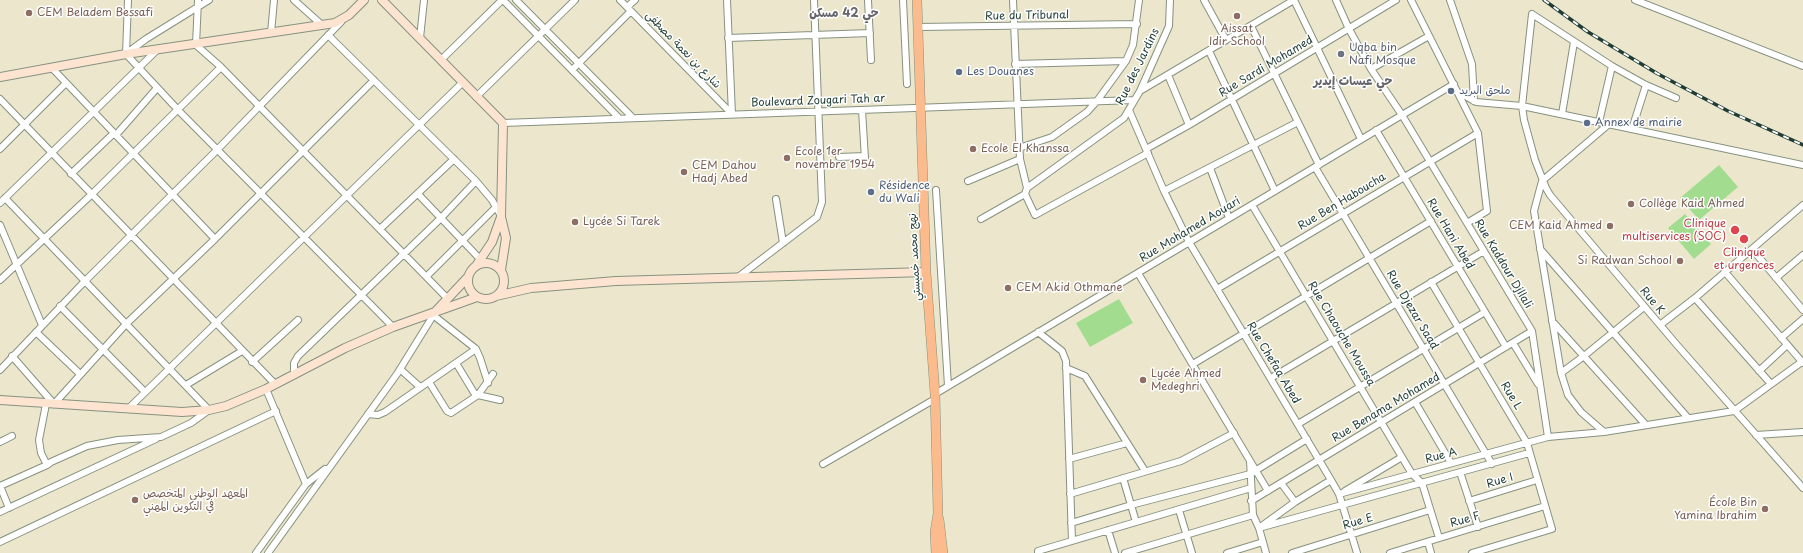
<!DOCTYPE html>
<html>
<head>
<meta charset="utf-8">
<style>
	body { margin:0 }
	canvas { display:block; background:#ece7cc }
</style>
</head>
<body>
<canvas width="1803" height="553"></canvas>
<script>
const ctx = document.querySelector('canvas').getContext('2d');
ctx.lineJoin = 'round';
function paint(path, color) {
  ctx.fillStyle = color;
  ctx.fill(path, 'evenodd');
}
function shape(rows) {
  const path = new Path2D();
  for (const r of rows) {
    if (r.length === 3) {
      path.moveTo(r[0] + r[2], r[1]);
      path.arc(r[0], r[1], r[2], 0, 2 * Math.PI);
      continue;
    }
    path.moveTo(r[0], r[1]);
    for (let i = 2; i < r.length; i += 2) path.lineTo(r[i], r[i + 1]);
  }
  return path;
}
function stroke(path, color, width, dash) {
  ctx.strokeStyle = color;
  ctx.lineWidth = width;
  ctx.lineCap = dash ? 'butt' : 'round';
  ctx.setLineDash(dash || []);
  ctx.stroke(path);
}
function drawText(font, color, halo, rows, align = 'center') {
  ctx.font = font + ' "Playpen Sans","Playpen Sans Arabic",sans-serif';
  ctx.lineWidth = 3;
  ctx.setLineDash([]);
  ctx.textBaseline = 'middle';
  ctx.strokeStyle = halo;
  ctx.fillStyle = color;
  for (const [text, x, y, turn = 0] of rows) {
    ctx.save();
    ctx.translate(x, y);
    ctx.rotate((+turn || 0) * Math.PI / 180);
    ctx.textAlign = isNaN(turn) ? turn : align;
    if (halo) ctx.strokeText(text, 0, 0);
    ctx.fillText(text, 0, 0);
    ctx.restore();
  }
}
paint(shape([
	[1719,165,1738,187,1699,220,1680,198],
	[1685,214,1711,244,1694,259,1668,228],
	[1119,299,1133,323,1090,347,1076,323]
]), '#a1dc8f');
const street = shape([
	[128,0,126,54,180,112,393,327],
	[198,0,196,45,221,67,447,298],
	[294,0,322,25],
	[503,0,619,118],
	[516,0,633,118],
	[620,0,732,114],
	[727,0,732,114],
	[868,0,871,60],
	[903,0,907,84],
	[1013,0,1020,159,1027,188,1025,194,1035,215,1148,153],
	[1204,0,1226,40],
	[1294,0,1361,139],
	[1336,0,1349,29,1371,69,1402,115,1532,331,1548,437],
	[1411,0,1478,133,1487,211,1467,223],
	[1450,0,1472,64,1474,101],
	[1635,0,1803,66],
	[627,7,635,0],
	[1251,26,1319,165],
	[918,27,1137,24],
	[271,33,274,0],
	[328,35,476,181,492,200,501,216],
	[420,38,424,0],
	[728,38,870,33],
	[1209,51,1275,191],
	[127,53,146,39,209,0],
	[441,60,502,0],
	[1015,64,1126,61],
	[52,68,215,239],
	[1371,69,1429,36],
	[572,70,631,11],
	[1168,75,1189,125],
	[1140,91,1294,0],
	[1458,92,1476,102,1522,106,1803,165],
	[476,97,575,0],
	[1676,98,1646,85,1612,66,1532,14,1522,106,1524,120,1535,160,1546,188,1550,195,1677,345,1803,488],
	[0,99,275,384],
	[862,110,865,159],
	[1129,110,1164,191,1189,242,1331,480,1339,494,1357,553],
	[1562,114,1574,42],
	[1599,122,1612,66],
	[503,123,1134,100],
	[1609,124,1542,181,1534,211,1561,373,1568,395,1581,412,1604,432,1734,411,1803,361],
	[1632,129,1646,85],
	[1376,130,1506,347],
	[116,135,157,88],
	[1019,148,1052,137,1087,112,1097,101,1126,61,1133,45,1139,0],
	[0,149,66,83],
	[1146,149,1189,125,1396,0],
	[839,157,865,156],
	[1315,167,1492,464],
	[1210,168,1229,218],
	[71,174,114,133],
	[968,181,1020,159],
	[1027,188,1124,118,1140,91,1169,26,1170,0],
	[936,190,948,386],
	[1164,191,1298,122],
	[418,194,480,259],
	[5,198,209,410,191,423,161,437,118,440,87,446,51,462,47,465,0,486,9,508],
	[776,199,783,243],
	[0,203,156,51],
	[1252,205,1412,474,1422,483,1439,538],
	[981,219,1025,194],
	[0,225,42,325],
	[381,228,454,159],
	[1540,249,1688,418],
	[1752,249,1803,310],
	[1725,272,1803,363],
	[1138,273,1268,491],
	[427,276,496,207],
	[737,278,817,217,822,202,814,0],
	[1776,278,1803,255],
	[0,280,91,195,221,67],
	[1431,282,1527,443,1552,529,1472,553],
	[1217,289,1478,133],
	[1695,298,1771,384],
	[60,306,145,392],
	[433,315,476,349,480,358,488,383],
	[1552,321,1646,425],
	[1660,325,1695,298,1803,205],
	[36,332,80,374],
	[1038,332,1062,351,1066,361,1072,541],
	[1781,338,1803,319],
	[1513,343,1538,384],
	[12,356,54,404,126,324,215,239,374,80],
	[252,362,298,320],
	[456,363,476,396],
	[1193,364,1431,221],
	[1066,368,1085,376,1145,471],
	[400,369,420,387],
	[0,370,85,281,217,150,341,22],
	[1759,371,1787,345],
	[1561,373,1584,356,1644,307],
	[294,374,294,363,298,356,441,218,476,181],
	[1271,378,1484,251],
	[429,382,447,411,451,413,478,395,493,374],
	[186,385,242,351],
	[266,389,306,484],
	[935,394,1454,84],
	[478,395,500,400],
	[1415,402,1451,463],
	[46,404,39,440,41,453,47,465],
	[129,408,463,82],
	[368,414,378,415,385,412,476,349],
	[1298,424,1485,312],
	[1756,435,1803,432],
	[0,442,12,436],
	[1069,459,1127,443],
	[1250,461,1253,515,1259,528,1529,453],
	[823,464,935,399],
	[1460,472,1478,527],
	[1123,478,1136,522],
	[1281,483,1295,502],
	[1345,491,1402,457],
	[1070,494,1181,461,1234,433],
	[1339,494,1548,437,1604,432],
	[1251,501,1532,331],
	[1469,501,1537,480],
	[1179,510,1192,553],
	[0,512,156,439],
	[1071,523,1131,505,1250,474,1307,439],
	[1108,530,1115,553],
	[0,542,276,411],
	[1428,542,1431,553],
	[256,553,306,484,325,469],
	[268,553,397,374,436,311],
	[1038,553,1038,551,1251,488],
	[1125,553,1253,515],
	[1227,553,1263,542],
	[1266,553,1259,528,1295,502,1331,480],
	[1292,553,1430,510],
	[1390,553,1545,506]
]);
const secondary = shape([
	[382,0,503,123,501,217,492,242,476,266],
	[0,77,126,54,335,23,349,15,364,0],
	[486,281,18],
	[501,270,506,238,501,217],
	[496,296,531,288,616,281,926,272],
	[436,311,468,277],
	[0,400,182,412,209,410,226,406,266,389,345,348,393,327,477,297]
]);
const primary = shape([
	[917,0,926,272,935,394,938,513,935,532,936,553],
	[939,519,943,553]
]);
stroke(street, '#869280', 8);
stroke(secondary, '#869280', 10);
stroke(primary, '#869280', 10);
stroke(street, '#fff', 6);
stroke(secondary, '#fde4d1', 8);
stroke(primary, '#fbbb8d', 9);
const rail = shape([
	[1544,0,1588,32,1658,74,1728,111,1803,145]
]);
stroke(rail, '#1f3d34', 3.5);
stroke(rail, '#fff', 2, [6]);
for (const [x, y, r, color] of [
	[29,13,4,"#8d6e63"],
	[1237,16,4,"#8d6e63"],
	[1341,54,4,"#6b7280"],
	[959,72,4,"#5c6f8a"],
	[1451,91,4,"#5c6f8a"],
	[1587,123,4,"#5c6f8a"],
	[973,149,4,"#8d6e63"],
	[787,158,4,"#8d6e63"],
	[684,172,4,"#8d6e63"],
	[871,192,4,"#5c6f8a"],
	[1631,204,4,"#8d6e63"],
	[575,222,4,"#8d6e63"],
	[1610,226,4,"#8d6e63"],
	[1735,230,5,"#e0444e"],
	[1744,239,5,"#e0444e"],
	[1680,261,4,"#8d6e63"],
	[1008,288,4,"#8d6e63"],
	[1143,380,4,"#8d6e63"],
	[135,500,4,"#8d6e63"],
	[1765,509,4,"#8d6e63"]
]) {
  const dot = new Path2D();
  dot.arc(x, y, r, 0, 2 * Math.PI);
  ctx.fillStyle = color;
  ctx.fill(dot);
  stroke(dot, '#fff', 1.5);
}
drawText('11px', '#785e54', '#fff', [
	["CEM Beladem Bessafi",37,13],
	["Aissat",1237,29,"center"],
	["Idir School",1237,42,"center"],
	["Ecole El Khanssa",981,149],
	["Ecole 1er",795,152],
	["novembre 1954",795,165],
	["CEM Dahou",692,166],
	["Hadj Abed",692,179],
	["Collège Kaid Ahmed",1639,204],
	["Lycée Si Tarek",583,222],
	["CEM Kaid Ahmed",1602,226,"right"],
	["Si Radwan School",1672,261,"right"],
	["CEM Akid Othmane",1016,288],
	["Lycée Ahmed",1151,374],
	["Medeghri",1151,387],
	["المعهد الوطني المتخصص",143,494],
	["في التكوين المهني",143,507],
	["École Bin",1757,503,"right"],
	["Yamina Ibrahim",1757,516,"right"]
], 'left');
drawText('11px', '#1f3d34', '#fff', [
	["Rue du Tribunal",1027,16,-1],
	["شارع بن نعمة مصطفى",683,50,46],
	["Rue des Jardins",1138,67,-64],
	["Rue Sardi Mohamed",1266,67,-31],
	["Boulevard Zougari Tah ar",818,101,-2],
	["Rue Ben Haboucha",1342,202,-31],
	["Rue Mohamed Aouari",1190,230,-31],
	["Rue Hani Abed",1450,234,59],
	["نهج محمد خميستي",915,257,-93],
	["Rue Kaddour Djllali",1503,264,59],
	["Rue K",1652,301,50],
	["Rue Djezar Saad",1412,310,59],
	["Rue Chaouche Moussa",1341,334,59],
	["Rue Chefaa Abed",1273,363,59],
	["Rue L",1511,396,59],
	["Rue Benama Mohamed",1386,408,-31],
	["Rue A",1441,456,-15],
	["Rue I",1500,481,-17],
	["Rue F",1465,520,-16],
	["Rue E",1358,522,-17]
]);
drawText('11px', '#5b616d', '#fff', [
	["Uqba bin",1349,48],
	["Nafi Mosque",1349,61]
], 'left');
drawText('11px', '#4e5e75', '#fff', [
	["Les Douanes",967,72],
	["ملحق البريد",1459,91],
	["Annex de mairie",1595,123],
	["Résidence",879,186],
	["du Wali",879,199]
], 'left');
drawText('11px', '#be3a42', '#fff', [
	["Clinique",1726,224],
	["multiservices (SOC)",1726,237],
	["Clinique",1744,253,"center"],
	["et urgences",1744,266,"center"]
], 'right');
drawText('bold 12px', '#66656a', '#fff', [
	["حي 42 مسكن",844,14],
	["حي عيسات إيدير",1353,82]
]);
</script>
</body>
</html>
